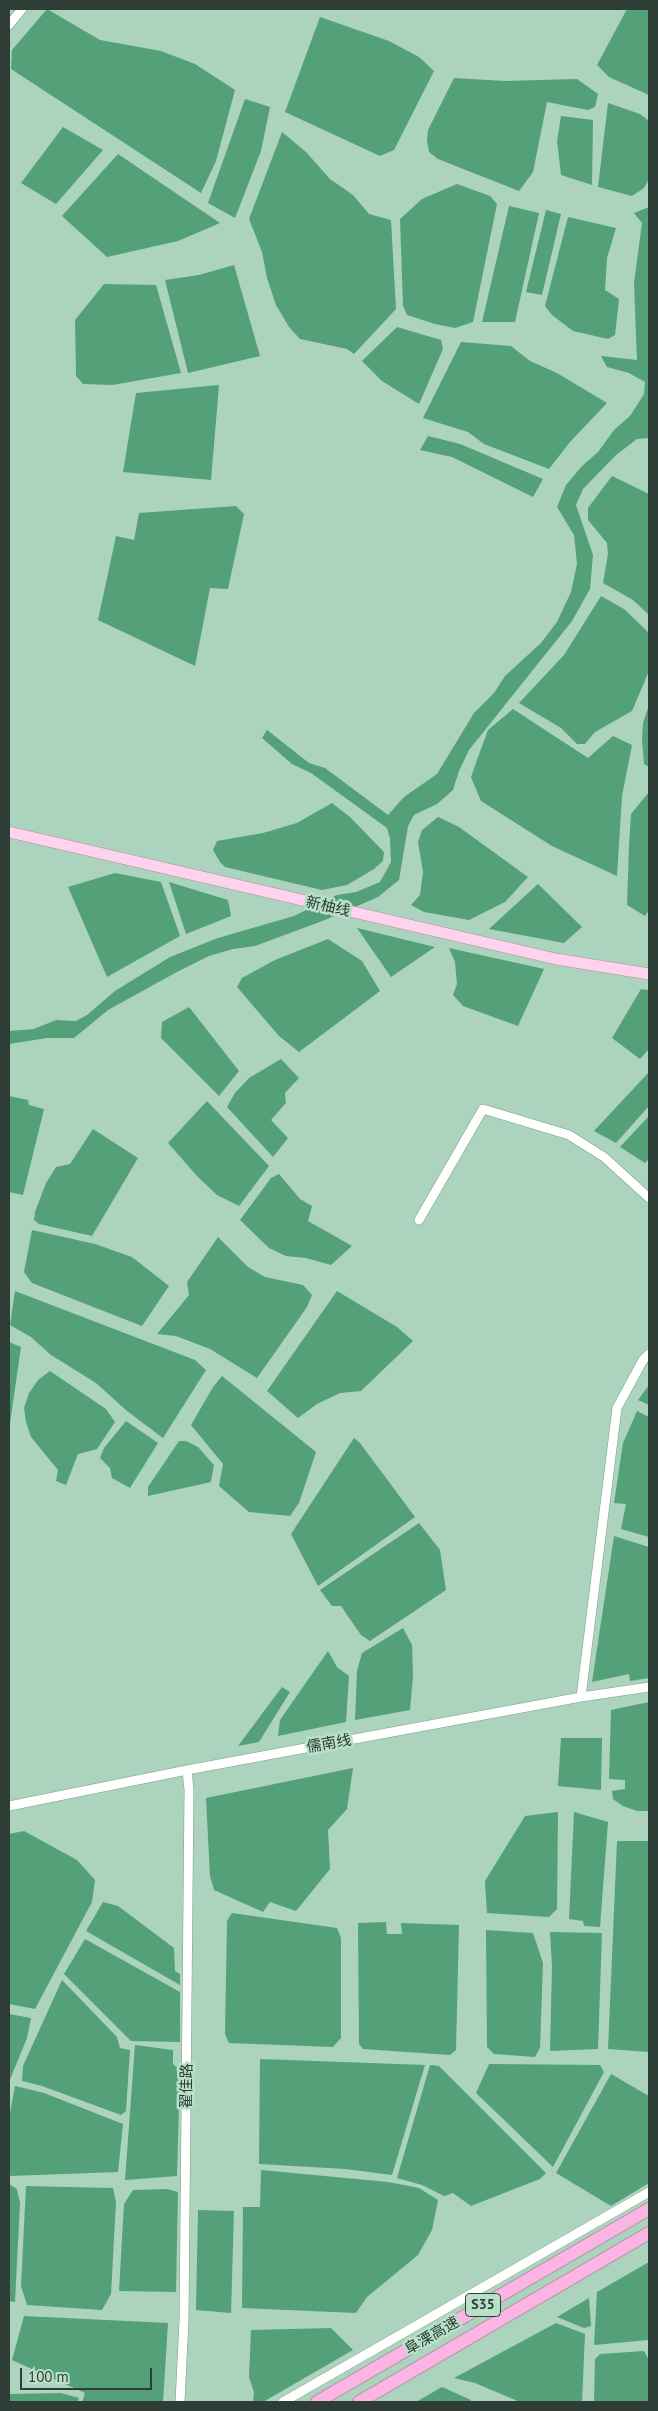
<!DOCTYPE html>
<html>
<head>
<meta charset="utf-8">
<style>
	body { margin:0 }
	#map { position:relative; width:658px; height:2411px; overflow:hidden; background:#acd3bd; font-family:"PT Sans",sans-serif }
	canvas { display:block }
	.frame { position:absolute; inset:0; border:10px solid #2e3d35; pointer-events:none }
	.scale { position:absolute; left:20px; top:2368px; width:132px; height:22px; box-sizing:border-box; border:2px solid #2e3d35; border-top:0; padding-left:6px; font-size:15px; line-height:18px; white-space:nowrap; color:#2e3d35; -webkit-text-stroke:4px #b9e0c9; paint-order:stroke }
</style>
</head>
<body>
<div id="map">
<canvas width="658" height="2411"></canvas>
<div class="frame"></div>
<div class="scale">100 m</div>
</div>
<script>
const ctx = document.querySelector('canvas').getContext('2d');
ctx.lineJoin = 'round';
function paint(path, color) {
  ctx.fillStyle = color;
  ctx.fill(path, 'evenodd');
}
function shape(rows) {
  const path = new Path2D();
  for (const r of rows) {
    path.moveTo(r[0], r[1]);
    for (let i = 2; i < r.length; i += 2) path.lineTo(r[i], r[i + 1]);
  }
  return path;
}
function stroke(path, color, width, dash) {
  ctx.strokeStyle = color;
  ctx.lineWidth = width;
  ctx.lineCap = dash ? 'butt' : 'round';
  ctx.setLineDash(dash || []);
  ctx.stroke(path);
}
function drawText(font, color, halo, rows, align = 'center') {
  ctx.font = font + ' "PT Sans","Noto Sans SC",sans-serif';
  ctx.lineWidth = 5;
  ctx.setLineDash([]);
  ctx.textBaseline = 'middle';
  ctx.strokeStyle = halo;
  ctx.fillStyle = color;
  for (const [text, x, y, turn = 0] of rows) {
    ctx.save();
    ctx.translate(x, y);
    ctx.rotate((+turn || 0) * Math.PI / 180);
    ctx.textAlign = isNaN(turn) ? turn : align;
    if (halo) ctx.strokeText(text, 0, 0);
    ctx.fillText(text, 0, 0);
    ctx.restore();
  }
}
paint(shape([
	[47,9,100,40,161,51,195,64,235,90,216,161,201,193,11,69,12,50],
	[627,9,649,9,649,95,609,77,597,65],
	[320,17,389,41,419,57,434,71,394,150,380,156,285,112],
	[454,78,505,81,577,79,598,94,595,107,588,110,547,102,533,172,519,191,438,159,429,152,427,141,428,130],
	[245,99,270,107,261,151,235,218,208,203],
	[608,103,640,114,649,121,649,179,644,188,632,196,598,187],
	[561,116,593,120,592,185,561,175,557,141],
	[63,127,103,150,56,204,21,183],
	[282,132,306,152,330,179,353,195,369,214,391,220,396,309,354,354,347,349,300,339,289,327,276,305,267,278,262,252,249,219],
	[118,154,220,223,178,241,107,257,62,216],
	[457,184,490,196,497,204,473,322,455,328,435,324,407,315,403,306,400,219,422,199],
	[509,206,539,213,515,322,482,322],
	[649,207,649,438,637,439,616,455,583,489,576,505,593,555,590,589,572,621,469,750,459,771,453,790,437,804,414,815,408,826,399,880,378,897,325,920,255,946,233,949,209,956,175,973,108,1010,74,1038,47,1038,9,1044,9,1031,34,1029,56,1020,76,1021,87,1015,115,991,170,957,218,938,294,916,337,895,356,892,380,882,391,862,390,839,387,828,311,773,292,764,262,738,267,730,309,763,325,768,388,815,404,797,437,774,474,713,494,693,505,676,541,643,557,622,571,592,577,564,574,535,557,507,566,485,582,466,598,452,614,430,630,416,644,394,645,382,629,373,607,367,601,356,637,360,634,283,642,223,634,213],
	[546,210,561,214,542,295,526,292],
	[568,217,616,228,607,258,605,290,619,299,615,335,608,339,573,331,552,315,545,306],
	[234,265,260,356,188,373,165,280,199,275],
	[104,284,156,285,181,373,112,385,83,384,76,376,75,320],
	[397,327,441,340,443,349,419,404,382,381,362,361],
	[461,342,511,346,530,361,557,373,607,403,570,442,549,469,484,444,468,432,423,418],
	[219,385,211,480,123,472,136,393],
	[428,436,460,444,543,479,533,497,452,457,420,450],
	[612,476,649,494,649,615,633,600,603,583,608,554,607,543,588,520,588,508],
	[236,506,244,514,228,589,210,588,195,666,98,620,116,536,134,540,139,513],
	[601,596,624,609,649,633,649,671,632,711,595,732,585,744,577,744,561,728,519,703,564,655],
	[649,705,649,767,644,764,642,740,643,723],
	[513,709,588,758,613,736,632,745,622,796,617,876,552,846,481,801,471,777,477,760,488,730],
	[649,792,649,910,645,916,627,905,629,846,631,814],
	[332,803,350,817,384,852,383,861,374,869,347,885,322,890,225,867,220,862,213,850,217,841,263,833,297,823],
	[438,817,459,827,528,877,505,902,469,920,424,912,411,905,420,895,423,872,418,842,422,830],
	[115,873,161,882,180,936,107,977,68,887],
	[169,882,228,900,231,916,186,934],
	[538,884,582,927,564,943,489,929],
	[357,928,435,947,391,977],
	[328,939,362,961,380,991,299,1052,279,1036,237,987,242,978,275,960],
	[449,948,544,969,518,1026,463,1006,453,995,457,984,455,962],
	[641,989,649,990,649,1049,640,1059,612,1038],
	[189,1007,239,1071,219,1096,161,1038,162,1022],
	[281,1059,299,1078,285,1093,286,1103,271,1120,288,1138,273,1157,227,1107,235,1093,249,1078],
	[649,1072,649,1106,616,1143,594,1131],
	[9,1096,28,1100,29,1105,44,1109,23,1195,9,1192],
	[207,1101,269,1166,239,1206,217,1195,198,1177,168,1143],
	[649,1116,649,1159,645,1163,620,1147],
	[93,1129,138,1158,92,1236,39,1224,34,1220,35,1212,46,1183,56,1167,70,1164],
	[279,1174,300,1199,312,1206,308,1221,352,1246,331,1265,306,1258,286,1256,269,1248,240,1220,271,1178],
	[32,1230,95,1244,132,1257,169,1286,142,1326,32,1283,24,1272],
	[218,1237,248,1267,265,1277,303,1285,312,1295,307,1307,257,1378,210,1349,176,1336,157,1334,189,1295,187,1282],
	[15,1291,195,1360,206,1370,163,1438,127,1411,96,1383,51,1355,31,1337,10,1325],
	[337,1291,397,1327,413,1341,361,1391,340,1393,317,1404,298,1418,267,1391],
	[9,1342,21,1347,9,1430],
	[50,1371,106,1409,115,1422,97,1449,78,1454,66,1485,56,1481,58,1470,31,1437,26,1422,24,1408,29,1393,38,1380],
	[222,1376,316,1452,299,1503,290,1516,249,1512,219,1486,223,1464,191,1425,213,1387],
	[649,1385,649,1405,638,1400],
	[637,1411,649,1417,649,1537,621,1529,626,1504,614,1503,623,1443],
	[126,1421,158,1443,130,1488,112,1478,110,1468,100,1458,104,1448],
	[354,1438,360,1443,415,1517,318,1586,291,1534],
	[179,1441,186,1441,198,1447,214,1465,211,1482,148,1496,148,1487],
	[419,1523,440,1550,446,1590,370,1641,361,1635,341,1606,332,1606,320,1590],
	[614,1536,649,1547,649,1678,630,1681,629,1674,592,1682],
	[403,1628,412,1645,413,1676,410,1710,355,1720,357,1671,362,1653],
	[328,1651,337,1667,349,1676,346,1722,278,1736,280,1720],
	[282,1687,290,1692,259,1742,238,1746],
	[649,1702,649,1811,637,1811,623,1806,613,1799,612,1791,625,1789,625,1780,609,1779,611,1710],
	[561,1738,602,1738,601,1790,558,1786],
	[353,1768,347,1809,328,1830,330,1869,296,1911,270,1902,263,1912,214,1890,210,1876,206,1798],
	[558,1812,557,1909,549,1917,487,1913,485,1881,525,1816],
	[574,1812,608,1822,600,1927,584,1926,583,1921,569,1919],
	[24,1831,77,1860,95,1880,92,1902,35,2009,9,2004,9,1834],
	[617,1841,649,1841,649,2052,608,2049],
	[103,1902,118,1906,174,1948,175,1971,180,1974,180,1985,86,1931],
	[232,1913,337,1928,341,1938,341,2038,333,2047,229,2043,225,2034,227,1921],
	[386,1922,387,1934,402,1934,401,1923,459,1925,456,2050,450,2055,363,2049,359,2044,358,1923],
	[486,1930,533,1933,543,1963,540,2048,535,2057,494,2054,487,2047],
	[550,1932,602,1933,598,2049,550,2051,552,1966],
	[85,1939,180,1992,180,2042,131,2041,64,1974],
	[62,1980,117,2037,120,2048,130,2050,126,2111,121,2115,42,2086,22,2081,23,2066],
	[9,2014,31,2018,27,2038,9,2082],
	[135,2045,173,2050,173,2064,180,2070,177,2176,125,2180],
	[260,2059,425,2065,392,2175,345,2169,259,2164],
	[489,2064,600,2065,604,2072,553,2167,476,2093],
	[430,2065,439,2066,546,2173,540,2179,471,2206,453,2193,444,2196,422,2185,397,2178],
	[611,2074,649,2096,649,2183,611,2206,556,2173],
	[15,2086,44,2093,123,2124,118,2172,9,2176,9,2118],
	[261,2170,388,2182,419,2188,438,2200,432,2230,418,2255,367,2297,356,2313,242,2308,243,2207,260,2207],
	[9,2184,17,2189,20,2203,15,2302,9,2301],
	[26,2186,113,2188,116,2202,111,2294,102,2310,27,2305,21,2286],
	[167,2189,178,2192,176,2292,119,2291,124,2204,133,2190],
	[198,2210,234,2211,231,2313,196,2310],
	[649,2262,648,2340,594,2345,597,2292],
	[589,2298,591,2326,584,2328,557,2317],
	[24,2316,168,2323,163,2402,82,2402,85,2393,12,2360],
	[556,2323,585,2334,582,2402,520,2402,475,2383,454,2378],
	[331,2328,353,2350,263,2402,253,2402,254,2392,249,2377,251,2330],
	[644,2351,649,2360,649,2402,594,2402,595,2359,600,2354],
	[442,2387,471,2400,470,2402,416,2402],
	[61,2393,79,2398,78,2402,9,2402,9,2394]
]), '#53a079');
const minor = shape([
	[9,25,22,9],
	[419,1220,483,1109,569,1135,604,1157,649,1198],
	[581,1697,617,1408,643,1360,649,1354],
	[9,1806,187,1770,581,1697,649,1687],
	[180,2402,184,2320,189,1790,187,1770],
	[283,2402,649,2192]
]);
const major = shape([
	[9,832,556,959,649,974]
]);
const highway = shape([
	[317,2402,649,2209],
	[359,2402,649,2233]
]);
stroke(minor, '#7a9f8a', 10);
stroke(major, '#b48ba6', 12);
stroke(highway, '#b48ba6', 14);
stroke(minor, '#fff', 9);
stroke(major, '#fdd3ee', 11);
stroke(highway, '#fcb5e3', 12);
for (const [x, y, w] of [
	[483,2305,35]
]) {
  const box = new Path2D();
  box.roundRect(x - w / 2, y - 11.5, w, 23, 4);
  ctx.fillStyle = '#b9e0c9';
  ctx.fill(box);
  stroke(box, '#2e3d35', 1);
}
drawText('bold 14px', '#2e3d35', null, [
	["S35",483,2305]
]);
drawText('15px', '#2e3d35', '#b9e0c9', [
	["新柚线",328,907,13],
	["儒南线",329,1744,-10],
	["翟佳路",187,2086,-89],
	["阜溧高速",432,2336,-30]
]);
</script>
</body>
</html>
